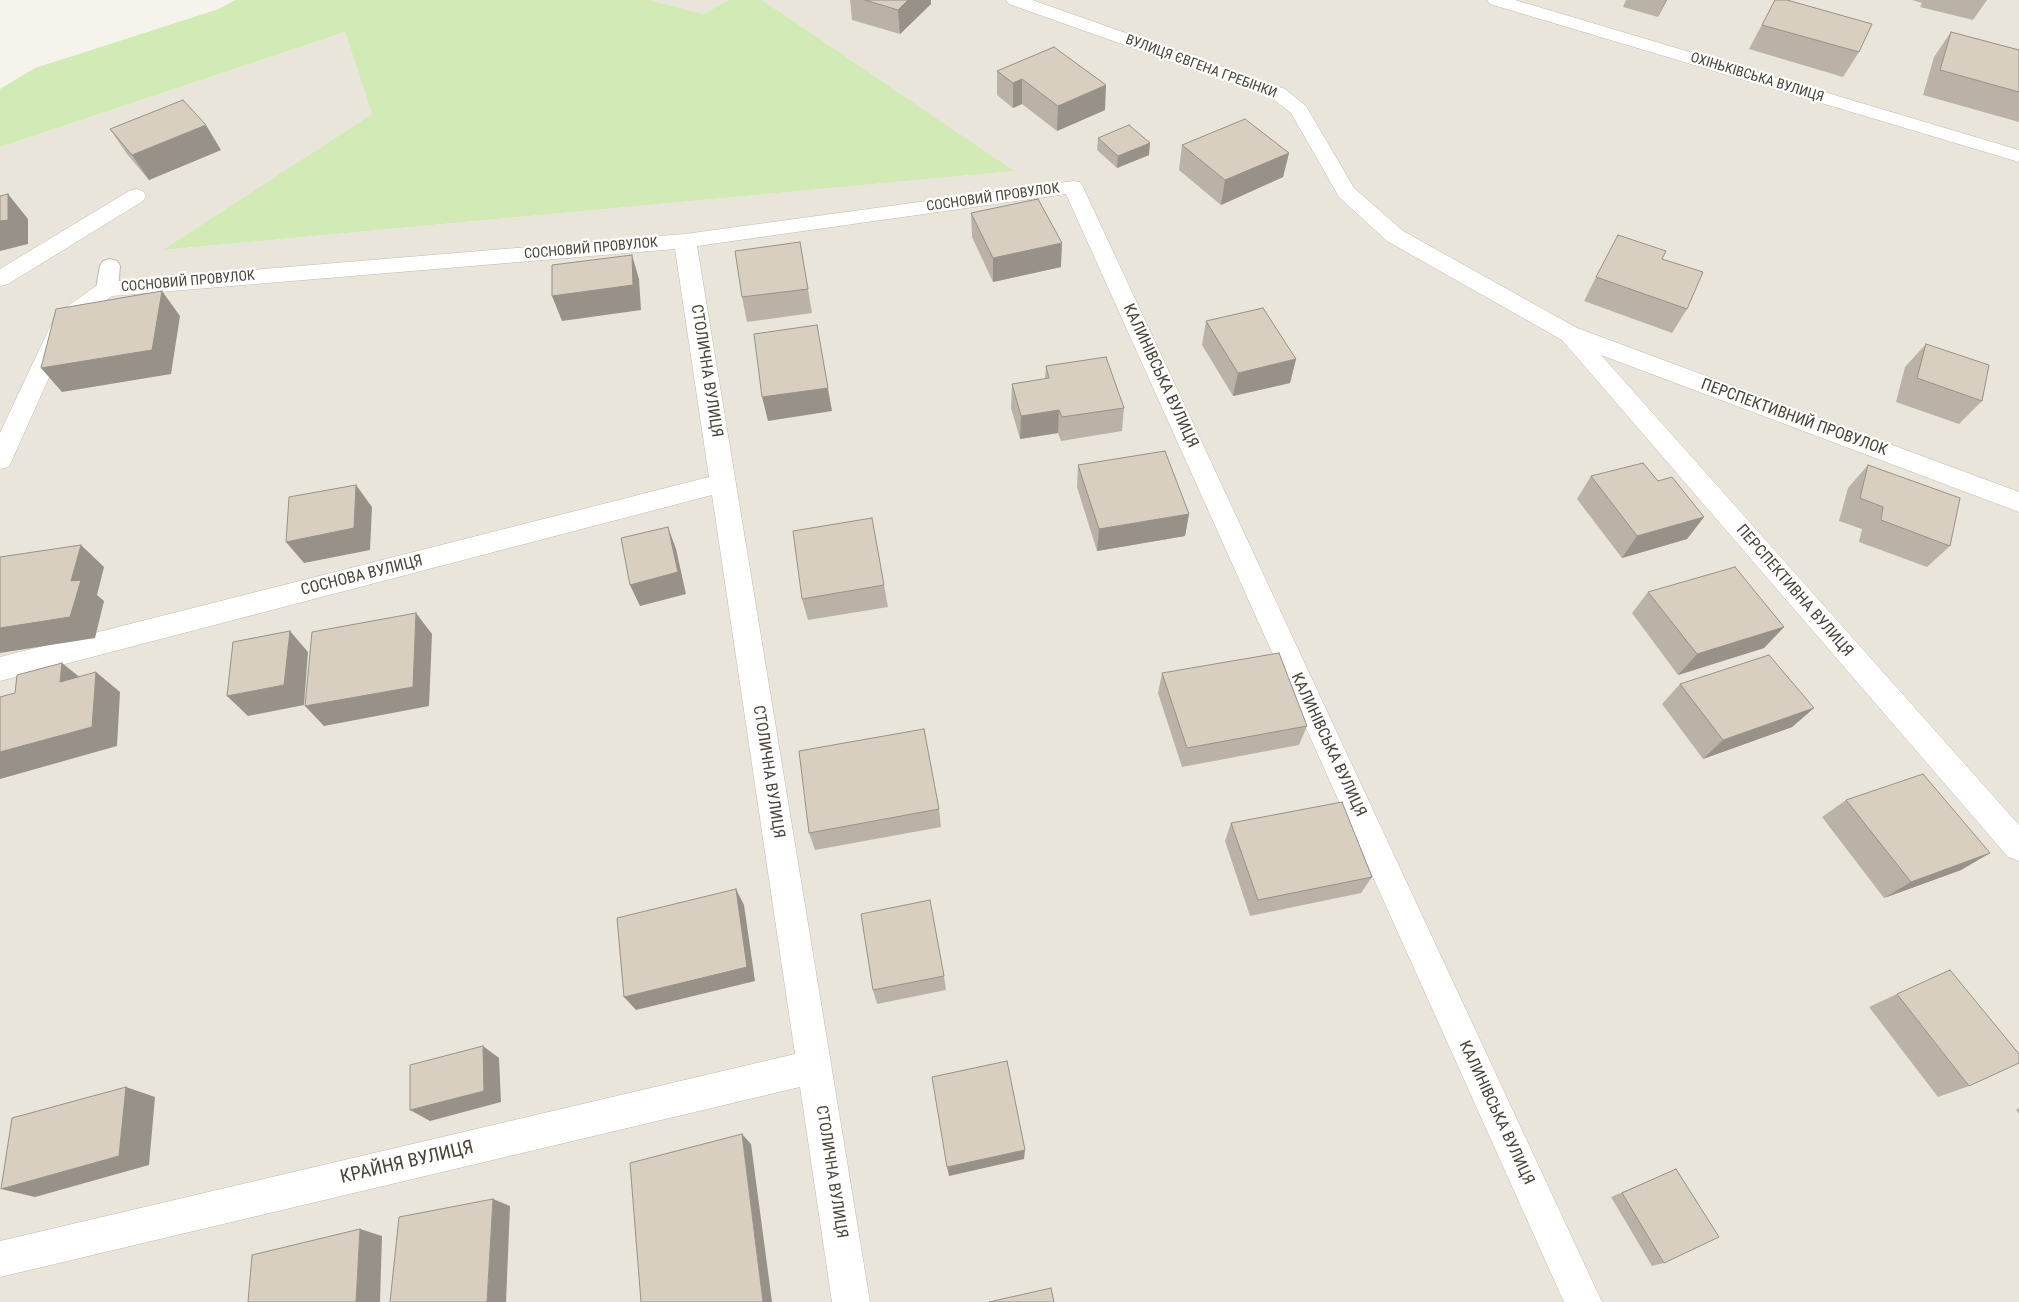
<!DOCTYPE html>
<html>
<head>
<meta charset="utf-8">
<style>
	body { margin:0 }
	canvas { display:block; background:#f6f3ec }
</style>
</head>
<body>
<canvas width="2019" height="1302"></canvas>
<script>
const ctx = document.querySelector('canvas').getContext('2d');
ctx.lineJoin = 'round';
function paint(path, color) {
  ctx.fillStyle = color;
  ctx.fill(path, 'evenodd');
}
function shape(rows) {
  const path = new Path2D();
  for (const r of rows) {
    path.moveTo(r[0], r[1]);
    for (let i = 2; i < r.length; i += 2) path.lineTo(r[i], r[i + 1]);
  }
  return path;
}
function stroke(path, color, width, dash) {
  ctx.strokeStyle = color;
  ctx.lineWidth = width;
  ctx.lineCap = dash ? 'butt' : 'round';
  ctx.setLineDash(dash || []);
  ctx.stroke(path);
}
function drawText(font, color, halo, rows, align = 'center') {
  ctx.font = font + ' "Roboto Condensed",sans-serif';
  ctx.lineWidth = 4.5;
  ctx.setLineDash([]);
  ctx.textBaseline = 'middle';
  ctx.strokeStyle = halo;
  ctx.fillStyle = color;
  for (const [text, x, y, turn = 0] of rows) {
    ctx.save();
    ctx.translate(x, y);
    ctx.rotate((+turn || 0) * Math.PI / 180);
    ctx.textAlign = isNaN(turn) ? turn : align;
    if (halo) ctx.strokeText(text, 0, 0);
    ctx.fillText(text, 0, 0);
    ctx.restore();
  }
}
paint(shape([
	[649,0,729,0,703,14],
	[762,0,2019,0,2019,1302,0,1302,0,147,345,32,372,114,164,250,1013,171]
]), '#eae5da');
paint(shape([
	[235,0,649,0,703,14,729,0,762,0,1014,171,163,250,372,114,345,32,0,147,0,89,35,68,219,9]
]), '#d2eab5');
const service = shape([
	[110,259,117,261,120,266,118,289,114,294,107,296,100,294,96,289,100,266,103,261,110,259]
]);
const minor = shape([
	[1006,0,1032,0,1285,89,1306,106,1354,188,1403,231,1577,328,2019,492,2019,512,1601,355,2019,825,2019,861,2008,857,1562,340,1387,241,1339,197,1291,113,1271,97,1009,4,1006,0],
	[1487,0,1515,0,2019,150,2019,162,1490,4,1487,0],
	[1073,181,1080,182,1083,187,1602,1302,1564,1302,1066,194,697,246,870,1302,832,1302,800,1087,0,1277,0,1241,795,1054,712,495,0,681,0,657,709,477,675,249,112,296,73,324,12,460,9,467,0,469,0,433,56,314,99,284,107,282,685,234,1073,181],
	[136,189,143,191,146,196,143,201,8,284,0,286,0,269,129,191,136,189]
]);
stroke(service, '#c2bbae', 2);
stroke(minor, '#c2bbae', 1);
paint(service, '#fff');
paint(minor, '#fff');
paint(shape([
	[850,0,931,0,931,4,900,34,852,20],
	[1626,0,1667,0,1658,17,1623,7],
	[1775,0,1859,52,1843,77,1749,49],
	[1912,0,1987,0,1973,20,1920,7,1922,3],
	[1951,32,2019,50,2019,122,1923,95,1934,57],
	[1054,47,1105,110,1057,131,1022,104,1013,108,997,95,997,71],
	[110,129,221,150,149,180,127,154],
	[1098,138,1149,155,1117,168,1097,150],
	[1182,145,1289,153,1283,177,1221,205,1179,170],
	[971,213,1061,267,993,282,972,237],
	[800,242,812,313,747,322,742,297],
	[1662,259,1687,309,1672,333,1584,301,1596,277],
	[1206,321,1296,359,1290,383,1233,396,1202,345],
	[1926,344,1982,401,1959,424,1896,402,1905,367],
	[1046,366,1124,408,1122,431,1061,441,1058,433,1020,439,1011,408,1012,384,1045,379],
	[1078,465,1189,514,1185,536,1097,551,1077,487],
	[1868,465,1950,546,1927,567,1859,542,1862,529,1839,521,1848,488],
	[1591,476,1658,481,1704,517,1687,539,1622,558,1577,499],
	[884,585,888,607,808,620,802,599],
	[1648,592,1784,627,1764,648,1678,675,1632,613],
	[1162,673,1307,726,1299,745,1182,767,1158,693],
	[1680,684,1814,708,1792,727,1703,759,1662,704],
	[1846,800,1990,853,1961,870,1884,898,1822,817],
	[939,809,941,827,815,850,809,833],
	[1231,823,1372,877,1361,893,1250,916,1225,841],
	[944,976,946,990,877,1004,873,990],
	[1897,994,1969,1086,1938,1097,1869,1007],
	[2019,1108,2019,1114,2016,1110],
	[1676,1169,1664,1263,1652,1266,1611,1197]
]), '#bab2a6');
paint(shape([
	[908,0,931,0,931,4,900,34,898,10],
	[1666,0,1667,0,1658,17],
	[1022,79,1022,104,1013,108,1013,83],
	[1106,85,1105,110,1057,131,1058,106],
	[206,125,221,150,149,180,132,155],
	[1150,143,1149,155,1117,168,1118,156],
	[1289,153,1283,177,1221,205,1225,180],
	[8,194,28,219,28,244,0,251,0,221],
	[1062,243,1061,267,993,282,993,258],
	[632,255,639,279,641,310,562,321,552,296],
	[162,291,180,316,171,374,62,392,41,368],
	[821,349,832,411,768,421,762,397],
	[1296,359,1290,383,1233,396,1238,373],
	[1059,410,1058,433,1020,439,1021,416],
	[356,485,372,507,370,550,304,563,286,542],
	[1189,514,1185,536,1097,551,1099,529],
	[1704,517,1687,539,1622,558,1637,536],
	[668,527,676,549,686,594,640,606,630,585],
	[81,545,104,567,97,595,104,601,95,638,0,653,0,628,71,581],
	[416,613,432,634,429,706,324,726,305,706],
	[1784,627,1764,648,1678,675,1697,654],
	[290,631,308,652,304,705,248,716,227,696],
	[62,663,87,683,60,682],
	[96,672,120,692,117,746,0,779,0,752],
	[1814,708,1792,727,1703,759,1723,740],
	[1990,853,1961,870,1884,898,1911,882],
	[736,889,744,905,755,981,636,1010,624,997],
	[483,1046,499,1058,501,1102,430,1121,410,1110],
	[126,1087,155,1097,149,1165,35,1197,1,1189],
	[742,1134,751,1144,772,1302,763,1302],
	[1025,1150,1024,1159,949,1176,947,1167],
	[493,1199,510,1206,506,1302,487,1302],
	[360,1229,382,1236,380,1302,356,1302]
]), '#979187');
const building = shape([
	[865,0,908,0,898,10,865,0],
	[1775,0,1787,0,1872,24,1859,52,1762,25,1775,0],
	[1951,32,2019,50,2019,92,1940,70,1951,32],
	[1054,47,1106,85,1058,106,1022,79,1013,83,997,71,1054,47],
	[183,100,206,125,132,155,110,129,183,100],
	[1245,119,1289,153,1225,180,1182,145,1245,119],
	[1129,125,1150,143,1118,156,1098,138,1129,125],
	[8,194,8,220,0,221,0,196,8,194],
	[1038,199,1062,243,993,258,971,213,1038,199],
	[1618,235,1666,251,1662,259,1703,272,1687,309,1596,277,1618,235],
	[800,242,808,289,742,297,735,251,800,242],
	[632,255,633,285,552,296,552,265,632,255],
	[162,291,152,350,41,368,56,309,162,291],
	[1263,308,1296,359,1238,373,1206,321,1263,308],
	[817,325,828,388,762,397,754,334,817,325],
	[1926,344,1989,365,1982,401,1917,378,1926,344],
	[1106,357,1124,408,1062,417,1059,410,1021,416,1012,384,1049,378,1046,366,1106,357],
	[1165,451,1189,514,1099,529,1078,465,1165,451],
	[1643,463,1658,481,1672,477,1704,517,1637,536,1591,476,1643,463],
	[1868,465,1960,498,1950,546,1881,520,1883,507,1860,498,1868,465],
	[356,485,354,528,286,542,289,497,356,485],
	[872,518,884,585,802,599,793,531,872,518],
	[668,527,678,572,630,585,621,538,668,527],
	[81,545,71,581,81,580,70,617,0,628,0,557,81,545],
	[1735,567,1784,627,1697,654,1648,592,1735,567],
	[416,613,413,687,305,706,312,632,416,613],
	[290,631,284,685,227,696,233,642,290,631],
	[1279,653,1307,726,1187,748,1162,673,1279,653],
	[1769,655,1814,708,1723,740,1680,684,1769,655],
	[62,663,60,682,96,672,92,727,0,752,0,697,15,693,17,675,62,663],
	[924,729,939,809,809,833,799,751,924,729],
	[1923,774,1990,853,1911,882,1846,800,1923,774],
	[1342,802,1372,877,1258,900,1231,823,1342,802],
	[736,889,747,967,624,997,617,918,736,889],
	[930,900,944,976,873,990,861,914,930,900],
	[1950,970,2019,1054,2019,1063,1969,1086,1897,994,1950,970],
	[483,1046,484,1091,410,1110,410,1065,483,1046],
	[1007,1061,1025,1150,947,1167,932,1077,1007,1061],
	[126,1087,119,1156,1,1189,12,1118,126,1087],
	[742,1134,763,1302,641,1302,630,1163,742,1134],
	[1676,1169,1719,1237,1664,1263,1622,1193,1676,1169],
	[493,1199,487,1302,390,1302,399,1217,493,1199],
	[360,1229,356,1302,248,1302,252,1255,360,1229],
	[1051,1288,1054,1302,989,1302,1051,1288]
]);
paint(building, '#d8cfc1');
stroke(building, '#979187', 1);
drawText('14px', '#4b4439', '#fff', [
	["ВУЛИЦЯ ЄВГЕНА ГРЕБІНКИ",1201,67,20],
	["ОХІНЬКІВСЬКА ВУЛИЦЯ",1757,78,17],
	["СОСНОВИЙ ПРОВУЛОК",993,198,-8],
	["СОСНОВИЙ ПРОВУЛОК",591,249,-5],
	["СОСНОВИЙ ПРОВУЛОК",188,282,-5]
]);
drawText('16px', '#4b4439', '#fff', [
	["СТОЛИЧНА ВУЛИЦЯ",706,371,81],
	["КАЛИНІВСЬКА ВУЛИЦЯ",1160,376,65],
	["ПЕРСПЕКТИВНИЙ ПРОВУЛОК",1794,418,20],
	["СОСНОВА ВУЛИЦЯ",362,576,-14],
	["ПЕРСПЕКТИВНА ВУЛИЦЯ",1794,591,49],
	["КАЛИНІВСЬКА ВУЛИЦЯ",1328,745,65],
	["СТОЛИЧНА ВУЛИЦЯ",768,772,81],
	["КАЛИНІВСЬКА ВУЛИЦЯ",1496,1113,65],
	["СТОЛИЧНА ВУЛИЦЯ",831,1172,81]
]);
drawText('19px', '#4b4439', '#fff', [
	["КРАЙНЯ ВУЛИЦЯ",407,1163,-13]
]);
</script>
</body>
</html>
